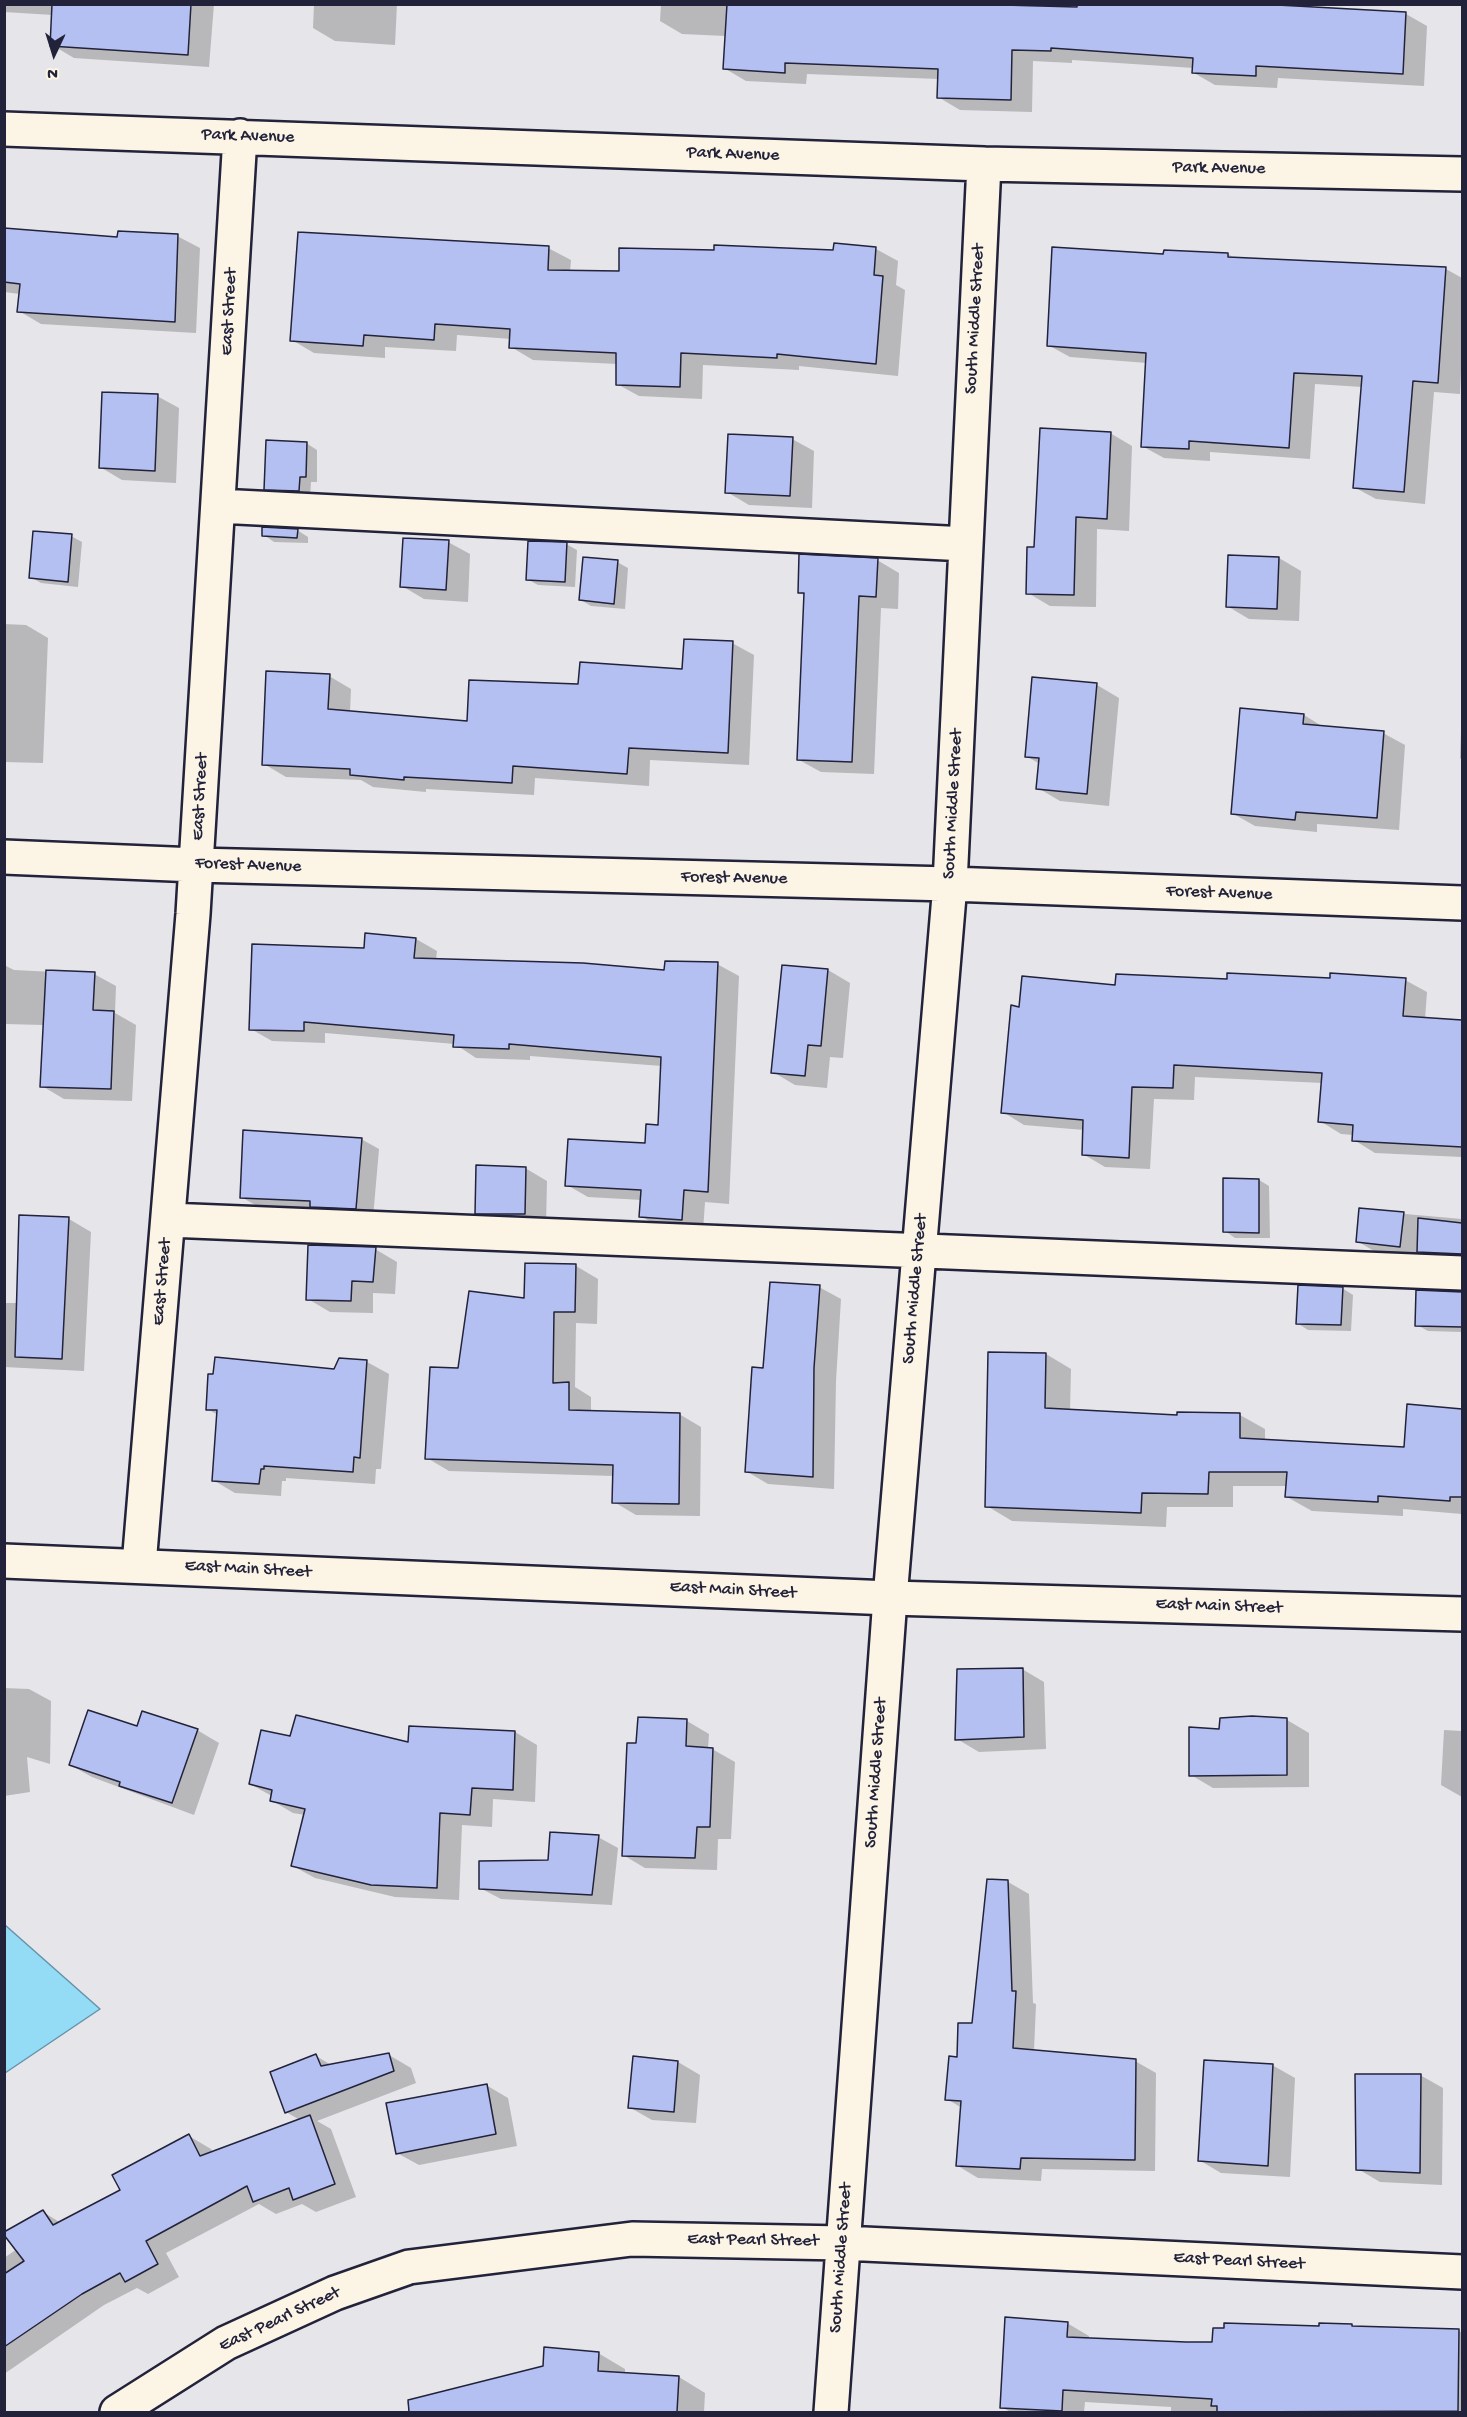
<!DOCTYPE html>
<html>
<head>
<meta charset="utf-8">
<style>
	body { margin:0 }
	#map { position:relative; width:1467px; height:2417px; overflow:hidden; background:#e6e5e9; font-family:"Gochi Hand",sans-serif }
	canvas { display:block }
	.frame { position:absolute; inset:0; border:6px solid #22223b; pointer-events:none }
	.north { position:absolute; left:24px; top:24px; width:60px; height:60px; -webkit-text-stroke:4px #fcf5e5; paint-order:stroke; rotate:184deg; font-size:16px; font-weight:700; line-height:24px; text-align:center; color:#22223b }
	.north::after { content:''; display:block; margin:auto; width:21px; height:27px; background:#22223b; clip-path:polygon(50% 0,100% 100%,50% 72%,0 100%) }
</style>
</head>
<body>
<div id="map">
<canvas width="1467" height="2417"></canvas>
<div class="frame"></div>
<div class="north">N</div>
</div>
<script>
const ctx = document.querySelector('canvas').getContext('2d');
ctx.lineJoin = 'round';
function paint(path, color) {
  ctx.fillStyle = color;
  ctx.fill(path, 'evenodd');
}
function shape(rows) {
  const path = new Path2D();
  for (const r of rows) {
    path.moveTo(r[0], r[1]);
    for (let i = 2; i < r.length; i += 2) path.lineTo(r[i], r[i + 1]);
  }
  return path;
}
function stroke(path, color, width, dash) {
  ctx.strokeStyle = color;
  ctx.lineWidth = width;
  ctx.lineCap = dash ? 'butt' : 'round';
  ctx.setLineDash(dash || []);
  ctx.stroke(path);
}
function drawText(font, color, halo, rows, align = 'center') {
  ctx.font = font + ' "Gochi Hand",sans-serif';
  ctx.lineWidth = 4.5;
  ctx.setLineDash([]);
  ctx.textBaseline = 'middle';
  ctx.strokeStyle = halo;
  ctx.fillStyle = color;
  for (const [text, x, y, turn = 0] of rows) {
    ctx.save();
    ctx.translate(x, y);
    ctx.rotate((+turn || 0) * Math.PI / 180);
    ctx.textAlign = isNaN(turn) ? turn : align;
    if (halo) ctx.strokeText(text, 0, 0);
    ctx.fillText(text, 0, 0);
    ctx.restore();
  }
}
const water = shape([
	[5,1925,100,2009,5,2073,5,1925]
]);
paint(water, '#94dcf6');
stroke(water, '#6692ab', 1.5);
paint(shape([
	[4,4,214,4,209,67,74,58,52,45,53,15,4,12],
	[314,4,397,4,395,45,335,41,313,28],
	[661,4,928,4,1050,8,1050,4,1281,4,1281,7,1406,14,1427,26,1424,86,1278,78,1277,88,1215,85,1194,73,1194,68,1072,60,1072,63,1033,61,1032,112,960,110,938,97,939,79,807,74,806,84,746,81,724,68,726,36,682,34,660,21],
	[4,230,119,238,177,236,200,248,196,333,41,324,19,311,20,294,4,292],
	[548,248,571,260,570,272,620,273,876,249,898,261,896,285,905,290,898,376,799,366,799,370,703,365,702,399,639,396,617,384,618,364,533,360,511,347,511,339,457,335,456,351,385,347,385,358,314,353,292,340],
	[1228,254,1236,259,1446,269,1462,278,1462,349,1460,394,1434,392,1425,504,1376,499,1354,487,1362,387,1315,384,1310,459,1210,452,1210,461,1164,458,1142,446,1147,363,1070,357,1048,345,1165,255],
	[157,396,179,408,176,483,122,480,100,467],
	[1110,433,1132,446,1129,531,1097,529,1096,607,1050,606,1028,593,1036,549],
	[792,439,814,451,812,508,749,505,727,492],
	[306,443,317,450,317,482,311,482,310,497,276,495,265,489],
	[297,530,308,537,308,543,274,542,264,535],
	[71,536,82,542,78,587,41,583,31,577],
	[448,542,470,554,468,602,424,599,402,586],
	[566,544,577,550,575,587,538,585,527,579],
	[1230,556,1279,558,1301,571,1299,621,1249,619,1227,606],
	[877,560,899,573,898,609,881,608,874,774,821,772,799,760,805,596,799,592],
	[617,562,628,568,625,609,591,606,581,600],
	[4,624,26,625,48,638,43,763,4,762],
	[732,643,754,655,749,765,650,760,649,786,535,778,534,795,426,789,426,792,373,787,361,780,286,777,264,764,329,676,351,689,350,712,469,723,580,686,684,671],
	[1097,685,1119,698,1109,806,1060,801,1038,788,1040,764,1026,756],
	[1462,706,1462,760,1460,758],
	[1304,715,1325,728,1383,733,1405,745,1399,830,1317,824,1317,832,1255,826,1232,813],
	[416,939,437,951,436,960,666,972,717,964,739,976,729,1204,705,1202,703,1231,662,1229,641,1216,642,1200,588,1197,567,1185,646,1145,659,1126,662,1066,530,1056,530,1060,476,1058,455,1044,325,1033,325,1043,272,1041,251,1029,365,949],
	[4,965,14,970,94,974,116,986,115,1013,136,1025,132,1101,64,1099,42,1086,45,1025,4,1024],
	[783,966,828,970,850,983,843,1058,830,1057,827,1088,795,1085,773,1072],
	[1405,980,1427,992,1425,1019,1462,1022,1462,1157,1375,1153,1354,1140,1354,1135,1341,1134,1320,1121,1323,1083,1195,1077,1194,1100,1154,1099,1150,1169,1105,1167,1083,1154,1084,1130,1024,1125,1003,1112,1020,1009,1117,986,1228,981],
	[361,1139,379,1149,373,1218,329,1216,317,1210,259,1207,241,1197],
	[525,1168,547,1181,546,1226,499,1225,477,1213],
	[1259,1180,1269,1186,1270,1238,1235,1238,1225,1231],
	[1360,1210,1462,1219,1462,1265,1379,1254,1357,1241],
	[69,1219,91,1232,84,1371,4,1367,4,1303,18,1303],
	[375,1249,397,1262,395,1294,373,1293,373,1313,330,1312,308,1299],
	[576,1266,598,1279,597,1324,576,1323,575,1387,591,1397,591,1412,679,1414,701,1427,700,1516,636,1515,614,1502,614,1476,449,1471,427,1458,459,1370,525,1300],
	[819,1287,841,1299,836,1381,834,1489,768,1484,746,1471,765,1370],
	[1342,1288,1353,1295,1351,1331,1308,1330,1297,1323],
	[1418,1291,1462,1293,1462,1332,1428,1331,1417,1325],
	[1046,1354,1071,1369,1070,1411,1179,1416,1179,1414,1240,1415,1265,1429,1265,1441,1405,1449,1408,1406,1462,1410,1462,1514,1403,1509,1403,1516,1312,1511,1287,1497,1288,1486,1233,1486,1233,1507,1167,1507,1166,1527,1012,1521,987,1506],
	[367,1362,389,1374,381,1469,376,1469,375,1484,286,1478,286,1481,282,1481,281,1496,235,1493,213,1480,218,1415,207,1409],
	[1022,1669,1044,1682,1046,1749,979,1752,957,1739],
	[4,1688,29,1689,51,1701,50,1764,27,1757,30,1792,4,1796],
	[1252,1717,1287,1720,1309,1733,1309,1787,1213,1788,1191,1775,1220,1730],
	[687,1721,709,1734,708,1749,712,1749,735,1762,731,1839,718,1839,717,1870,645,1868,623,1855,638,1744],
	[138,1728,197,1730,219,1743,194,1815,92,1777,70,1765],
	[1444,1730,1462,1731,1462,1797,1441,1785],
	[515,1732,537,1745,535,1802,493,1799,492,1827,462,1825,459,1900,395,1897,315,1878,293,1866,305,1815,293,1813,271,1800,272,1796,250,1784,292,1738,409,1744],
	[598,1837,618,1848,612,1905,501,1899,480,1888,550,1862],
	[1008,1882,1029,1894,1033,2003,1036,2004,1034,2051,1135,2061,1156,2073,1155,2171,1042,2169,1041,2181,978,2178,958,2166,962,2108,947,2099,959,2059,974,2025],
	[389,2055,411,2068,416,2083,317,2121,331,2129,356,2197,316,2212,302,2204,276,2214,259,2204,166,2253,179,2277,148,2294,137,2288,104,2305,4,2374,4,2258,17,2249,43,2212,61,2223,122,2190,189,2136,211,2149,213,2153,300,2120,286,2112,316,2056,333,2066],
	[678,2062,700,2075,696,2123,652,2120,629,2107],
	[1272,2065,1295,2078,1290,2177,1221,2173,1199,2160],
	[1420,2075,1443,2088,1442,2185,1380,2182,1358,2169],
	[486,2085,508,2098,517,2146,419,2165,397,2153],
	[1067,2323,1089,2336,1089,2340,1214,2344,1320,2327,1352,2326,1355,2328,1459,2331,1462,2333,1462,2412,1171,2412,1171,2407,1085,2402,1084,2412,1011,2412,1001,2407],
	[598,2353,625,2369,625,2374,679,2377,705,2393,704,2412,410,2412,407,2402]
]), '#0003');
const building = shape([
	[52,4,191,4,188,55,50,46,52,4],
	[727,4,966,4,1077,7,1077,4,1259,4,1406,12,1403,74,1256,66,1256,76,1192,73,1193,58,1051,48,1051,51,1012,50,1011,100,937,98,938,69,785,63,785,73,723,69,727,4],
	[4,228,117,237,118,231,178,234,175,322,17,312,20,284,4,282,4,228],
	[298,232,549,246,548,270,619,271,619,248,714,250,714,245,833,250,834,243,876,247,874,275,883,276,876,364,777,354,777,358,681,353,680,387,616,385,616,353,509,348,510,329,435,324,434,340,364,335,363,346,290,341,298,232],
	[1052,247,1163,254,1164,250,1228,253,1228,257,1446,267,1438,383,1413,381,1404,492,1353,488,1362,376,1294,373,1289,448,1189,441,1189,449,1141,447,1146,353,1047,346,1052,247],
	[102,392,158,394,155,471,99,468,102,392],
	[1040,428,1111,432,1107,519,1076,517,1074,595,1026,594,1027,547,1034,547,1040,428],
	[728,434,793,437,790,496,725,493,728,434],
	[266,440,307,442,306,477,300,477,299,491,264,490,266,440],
	[262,527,298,529,297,538,262,536,262,527],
	[33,531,72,534,68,582,29,578,33,531],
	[403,538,449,540,446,590,400,587,403,538],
	[528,541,567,542,565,582,526,580,528,541],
	[799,554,878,558,876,597,859,596,852,762,797,760,804,593,798,593,799,554],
	[1228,555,1279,557,1277,609,1226,607,1228,555],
	[583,557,618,560,614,604,579,600,583,557],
	[684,639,733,641,728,753,629,748,627,774,513,766,512,783,404,777,404,780,350,775,350,769,262,765,266,671,330,674,328,709,467,721,469,680,578,684,580,662,682,669,684,639],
	[1032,677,1097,683,1087,794,1036,789,1039,758,1025,757,1032,677],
	[1240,708,1304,714,1303,724,1384,731,1377,818,1296,812,1295,820,1231,814,1240,708],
	[365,933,416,938,414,958,583,963,664,970,665,961,718,962,708,1192,684,1190,682,1220,639,1217,641,1190,565,1186,568,1139,645,1143,646,1124,658,1125,661,1057,509,1044,509,1049,453,1047,454,1035,304,1022,304,1031,249,1030,252,944,364,948,365,933],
	[782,965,828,969,821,1046,808,1045,805,1076,771,1073,782,965],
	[46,970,95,972,93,1010,114,1011,111,1089,40,1087,46,970],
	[1227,973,1330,978,1330,973,1406,978,1403,1016,1462,1020,1462,1147,1352,1141,1353,1125,1318,1122,1322,1073,1174,1065,1173,1088,1132,1087,1129,1158,1082,1155,1083,1120,1001,1113,1011,1005,1019,1007,1022,976,1115,985,1116,974,1227,979,1227,973],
	[243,1130,362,1138,356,1209,310,1207,310,1201,240,1198,243,1130],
	[476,1165,526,1167,525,1214,475,1214,476,1165],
	[1223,1178,1259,1179,1259,1233,1223,1232,1223,1178],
	[1359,1208,1404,1212,1400,1247,1356,1242,1359,1208],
	[19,1215,69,1217,62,1359,15,1357,19,1215],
	[1418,1218,1462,1223,1462,1254,1417,1252,1418,1218],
	[308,1245,376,1247,373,1282,352,1281,351,1301,306,1300,308,1245],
	[525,1263,576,1264,575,1312,554,1312,553,1383,569,1382,569,1410,680,1413,679,1504,612,1503,613,1465,425,1459,430,1367,458,1368,469,1291,524,1298,525,1263],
	[770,1282,820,1285,814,1368,813,1477,745,1472,752,1367,763,1368,770,1282],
	[1298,1285,1343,1287,1341,1325,1296,1324,1298,1285],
	[1416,1290,1462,1292,1462,1327,1415,1326,1416,1290],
	[988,1352,1046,1353,1045,1408,1177,1415,1177,1412,1240,1413,1240,1438,1404,1447,1407,1404,1462,1409,1462,1497,1450,1497,1450,1501,1378,1496,1378,1502,1285,1497,1287,1472,1209,1472,1208,1494,1142,1493,1141,1513,985,1507,988,1352],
	[215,1357,334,1369,339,1358,367,1360,360,1458,354,1457,353,1472,264,1466,264,1469,261,1469,259,1484,212,1481,217,1410,206,1410,208,1374,213,1374,215,1357],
	[1023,1668,1024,1737,955,1740,957,1669,1023,1668],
	[88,1710,137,1726,142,1711,198,1729,172,1803,119,1786,120,1782,69,1765,88,1710],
	[296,1715,408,1742,409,1726,515,1731,513,1790,472,1788,470,1815,440,1813,437,1888,371,1885,291,1866,305,1809,270,1801,272,1790,249,1784,261,1730,290,1736,296,1715],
	[1252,1716,1287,1718,1287,1775,1189,1776,1189,1727,1219,1729,1220,1718,1252,1716],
	[638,1717,687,1719,686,1746,713,1748,710,1827,697,1827,695,1858,622,1856,627,1743,636,1743,638,1717],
	[550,1832,599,1835,592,1895,479,1889,479,1861,548,1860,550,1832],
	[987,1879,1008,1880,1012,1991,1016,1991,1013,2048,1136,2059,1135,2160,1021,2158,1020,2169,956,2166,961,2101,945,2100,949,2056,957,2057,958,2023,972,2023,987,1879],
	[389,2053,394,2071,285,2113,270,2072,316,2054,321,2066,389,2053],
	[633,2056,678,2061,674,2112,628,2108,633,2056],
	[1204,2060,1273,2064,1268,2166,1198,2161,1204,2060],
	[1355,2074,1421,2074,1420,2173,1356,2170,1355,2074],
	[487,2084,496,2134,396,2154,386,2103,487,2084],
	[310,2115,335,2184,293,2200,289,2188,253,2202,247,2186,146,2241,158,2264,125,2282,120,2273,82,2294,4,2347,4,2274,24,2261,4,2235,4,2232,43,2210,53,2225,120,2190,112,2175,189,2134,200,2156,310,2115],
	[1005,2317,1068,2322,1067,2337,1186,2342,1212,2342,1213,2328,1224,2328,1224,2323,1319,2326,1319,2323,1352,2324,1352,2326,1459,2329,1458,2411,1217,2412,1217,2406,1211,2406,1212,2399,1063,2390,1062,2411,1000,2408,1005,2317],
	[544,2347,599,2352,598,2371,679,2376,677,2412,409,2412,408,2400,543,2366,544,2347]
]);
paint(building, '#b4c0f1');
stroke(building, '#22223b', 1.5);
const minor = shape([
	[4,129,984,164,1462,174],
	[218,506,966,544],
	[4,857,196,865,950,884,1462,903],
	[168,1220,1462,1273],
	[139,1565,193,914,240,136],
	[117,2412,226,2343,335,2293,409,2267,632,2239,843,2243,1462,2272],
	[831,2412,890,1598,950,884,984,164]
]);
const major = shape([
	[4,1561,890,1598,1462,1614]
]);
stroke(minor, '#22223b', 38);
stroke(major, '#22223b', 38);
stroke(minor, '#fcf5e5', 33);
stroke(major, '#fcf5e5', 33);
drawText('18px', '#22223b', '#fcf5e5', [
	["Park Avenue",248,137,2],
	["Park Avenue",733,155,2],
	["Park Avenue",1219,169,1],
	["East Street",230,312,-87],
	["South Middle Street",976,319,-87],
	["East Street",201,797,-87],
	["South Middle Street",954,804,-87],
	["Forest Avenue",248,866,2],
	["Forest Avenue",734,879,1],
	["Forest Avenue",1219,894,2],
	["East Street",163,1282,-85],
	["South Middle Street",916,1289,-85],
	["East Main Street",248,1570,3],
	["East Main Street",733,1591,3],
	["East Main Street",1219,1607,2],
	["South Middle Street",877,1773,-86],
	["East Pearl Street",753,2241,1],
	["South Middle Street",842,2258,-86],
	["East Pearl Street",1239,2262,3],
	["East Pearl Street",280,2320,-25]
]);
</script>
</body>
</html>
